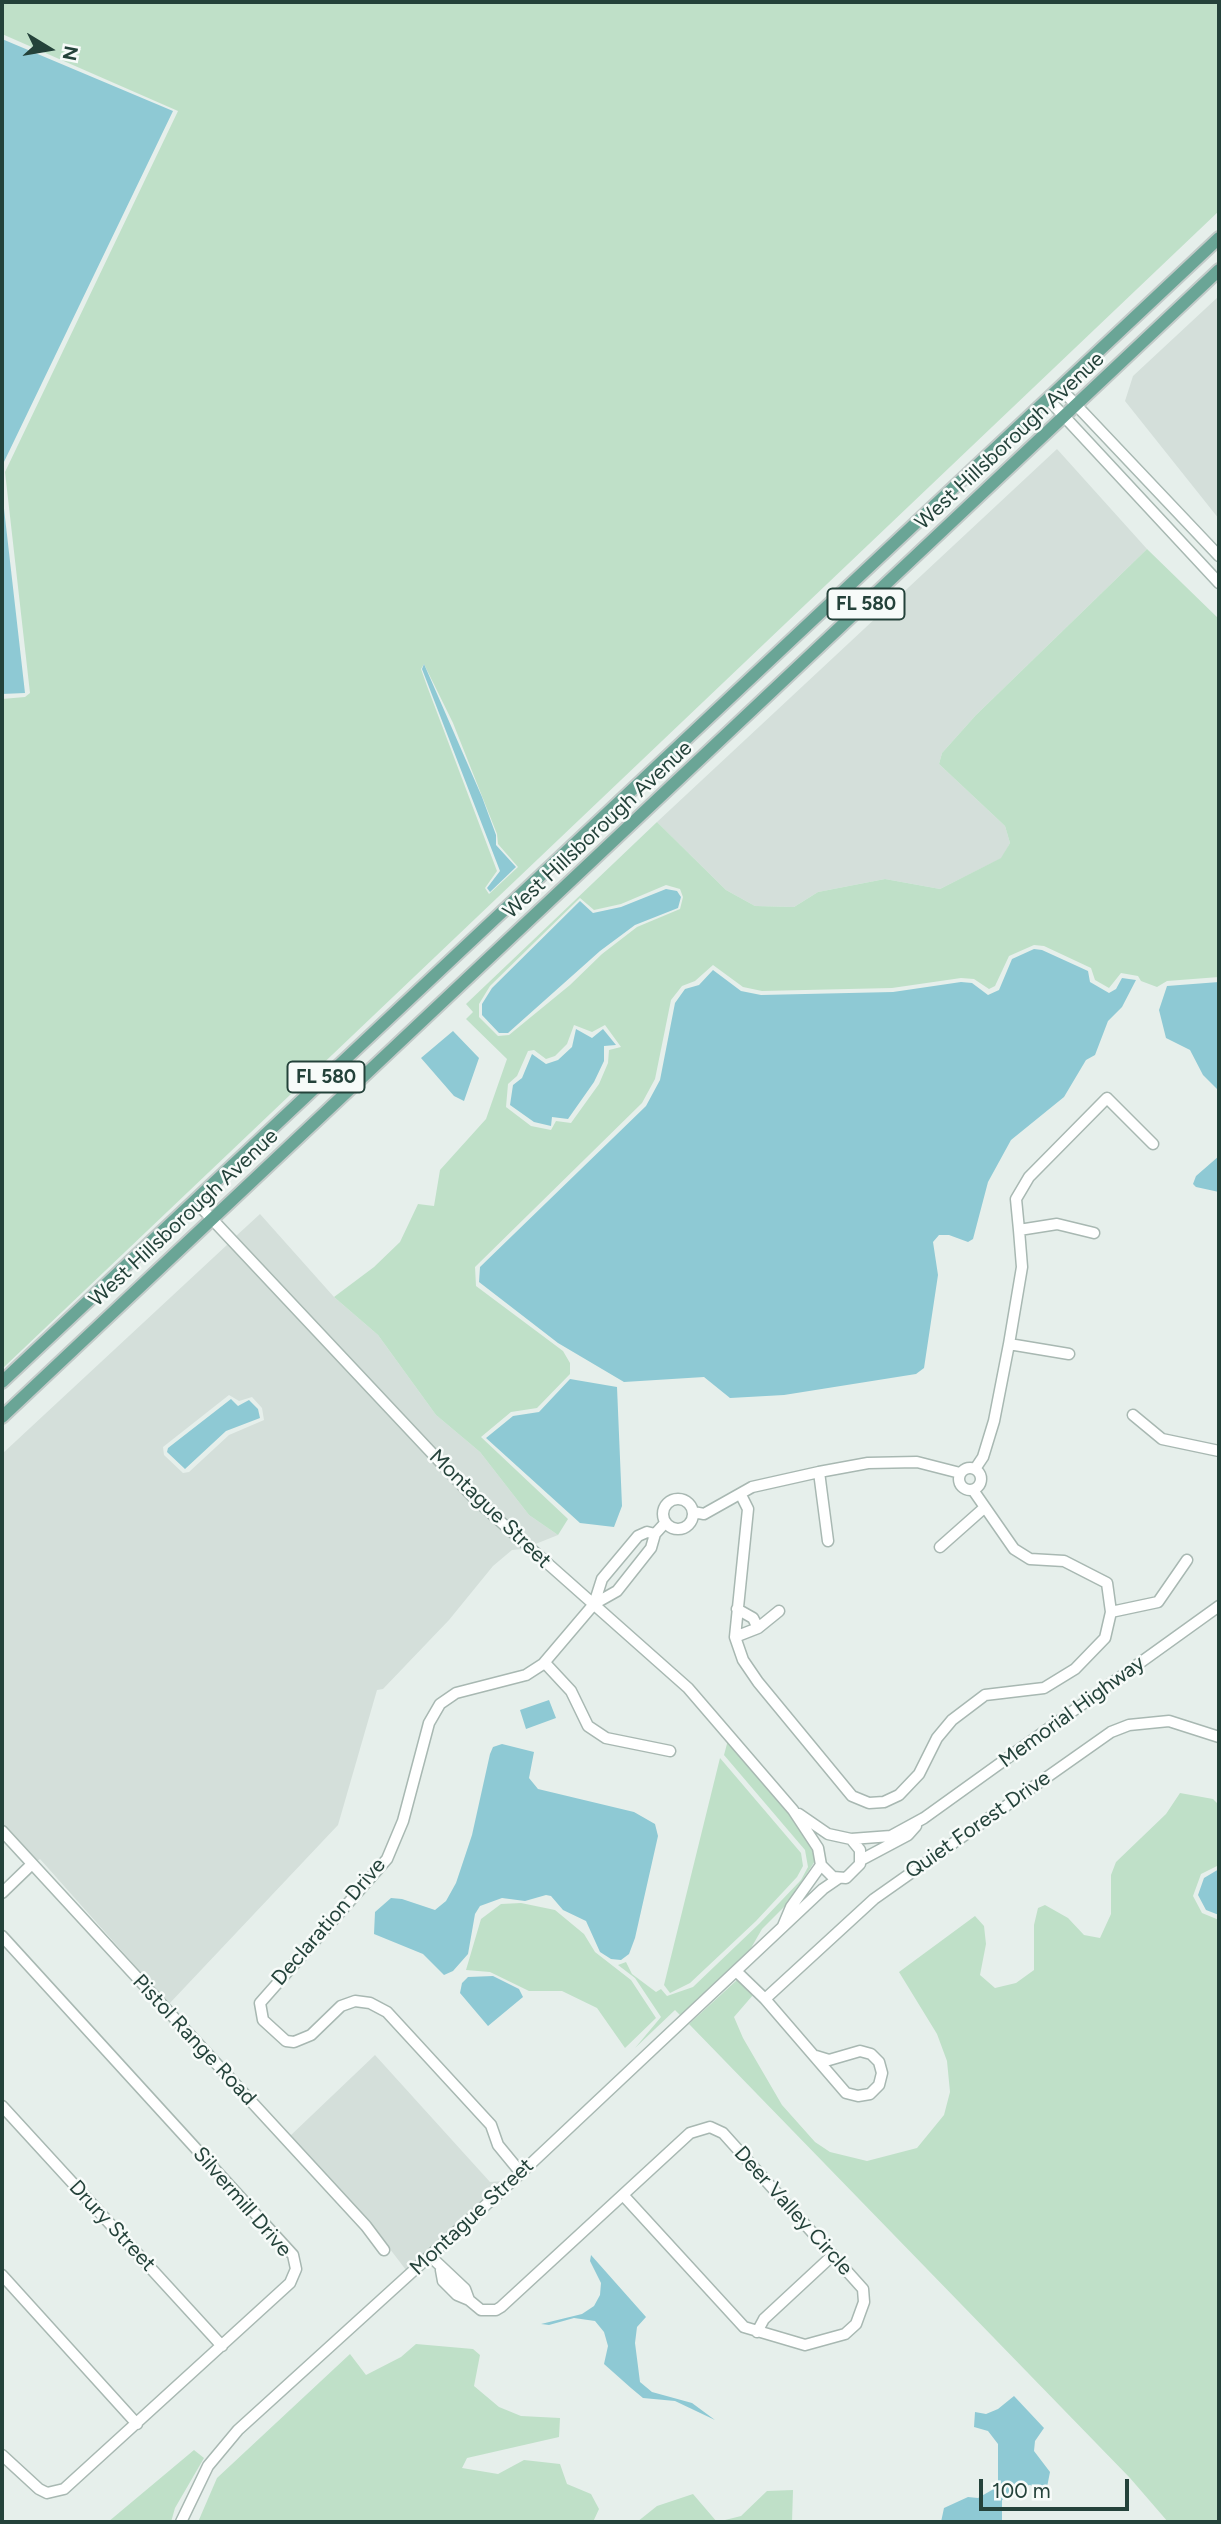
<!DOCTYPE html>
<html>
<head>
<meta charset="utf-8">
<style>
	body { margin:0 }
	#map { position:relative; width:1221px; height:2524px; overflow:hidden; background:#e6efeb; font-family:Figtree,sans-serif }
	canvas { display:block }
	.frame { position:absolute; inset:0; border:4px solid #24423a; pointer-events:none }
	.north { position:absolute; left:14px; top:14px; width:70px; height:70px; -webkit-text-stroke:5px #f7fbf9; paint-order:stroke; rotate:101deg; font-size:19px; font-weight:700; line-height:28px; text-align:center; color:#24423a }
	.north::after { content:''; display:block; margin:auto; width:24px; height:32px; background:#24423a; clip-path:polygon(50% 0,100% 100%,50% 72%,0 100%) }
	.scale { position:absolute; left:979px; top:2479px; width:150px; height:32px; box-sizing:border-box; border:4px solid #24423a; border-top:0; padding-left:9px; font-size:21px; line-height:24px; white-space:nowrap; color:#24423a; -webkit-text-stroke:5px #f7fbf9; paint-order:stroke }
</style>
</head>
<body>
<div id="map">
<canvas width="1221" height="2524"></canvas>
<div class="frame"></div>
<div class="north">N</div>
<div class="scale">100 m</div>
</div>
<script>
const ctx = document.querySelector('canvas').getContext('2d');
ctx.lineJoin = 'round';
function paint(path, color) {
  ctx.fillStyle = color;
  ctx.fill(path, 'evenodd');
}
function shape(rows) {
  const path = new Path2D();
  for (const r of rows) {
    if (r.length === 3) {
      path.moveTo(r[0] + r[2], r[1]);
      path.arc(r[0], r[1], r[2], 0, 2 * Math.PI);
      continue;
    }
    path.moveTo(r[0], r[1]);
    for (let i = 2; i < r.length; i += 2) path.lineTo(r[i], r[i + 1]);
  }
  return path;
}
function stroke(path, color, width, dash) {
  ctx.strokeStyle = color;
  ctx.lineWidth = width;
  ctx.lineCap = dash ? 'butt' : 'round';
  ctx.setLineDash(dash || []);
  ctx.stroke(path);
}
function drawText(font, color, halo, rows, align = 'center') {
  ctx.font = font + ' Figtree,sans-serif';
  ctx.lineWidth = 5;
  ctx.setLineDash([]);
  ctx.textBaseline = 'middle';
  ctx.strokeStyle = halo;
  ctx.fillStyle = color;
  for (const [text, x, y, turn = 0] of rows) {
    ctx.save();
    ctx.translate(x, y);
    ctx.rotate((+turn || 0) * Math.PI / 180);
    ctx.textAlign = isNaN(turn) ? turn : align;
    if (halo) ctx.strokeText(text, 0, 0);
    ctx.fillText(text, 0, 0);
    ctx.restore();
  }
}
paint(shape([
	[1219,296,1219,519,1125,401,1133,376],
	[1057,449,1147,549,976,715,942,753,939,764,1005,826,1010,843,1002,858,940,889,885,879,818,892,794,907,755,906,726,890,657,822],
	[260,1214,334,1297,378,1335,436,1415,480,1452,529,1515,558,1535,533,1545,479,1496,235,1237],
	[228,1244,471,1503,522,1549,512,1550,493,1566,449,1620,383,1689,377,1690,338,1825,169,2004,40,1859,37,1861,2,1823,2,1454],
	[229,1395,239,1401,252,1397,262,1408,264,1420,229,1435,189,1472,183,1473,164,1455,163,1447],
	[375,2055,490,2182,503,2181,406,2270,370,2223,290,2136]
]), '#d4dfda');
paint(shape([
	[2,2,1219,2,1219,211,2,1369,2,699,25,697,30,693,5,472,178,111,2,34],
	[424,664,453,723,497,834,498,844,518,867,489,894,485,888,497,871,427,686,421,669],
	[1147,549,1219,619,1219,977,1167,981,1157,987,1141,981,1138,976,1121,973,1109,988,1095,980,1091,968,1044,946,1034,945,1009,956,995,986,989,989,974,979,961,978,892,988,762,991,743,987,713,965,695,981,682,986,671,1000,655,1079,642,1103,475,1267,476,1286,563,1351,570,1363,570,1374,537,1408,511,1412,481,1437,568,1519,558,1535,529,1515,480,1452,436,1415,378,1335,334,1297,374,1267,400,1242,418,1204,434,1206,440,1170,486,1119,507,1059,466,1019,473,1012,466,1004,657,822,726,890,755,906,794,907,818,892,885,879,940,889,1001,858,1010,843,1005,826,939,764,942,753,976,715],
	[666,885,680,889,683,897,680,909,637,927,602,954,570,985,509,1035,498,1036,479,1017,479,1004,490,986,580,898,594,910,621,904],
	[574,1025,592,1032,605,1025,621,1047,609,1050,608,1063,599,1084,571,1123,556,1121,551,1130,531,1126,506,1107,508,1084,517,1076,528,1051,534,1050,546,1059,555,1056,567,1044],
	[728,1740,789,1813,812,1850,815,1861,787,1904,762,1929,747,1955,681,2016,675,2010,635,2048,661,2017,635,1978,618,1965,626,1962,632,1974,656,1992,661,1989,667,1996,693,1987,760,1923,801,1880,808,1867,805,1850,724,1755],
	[720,1758,801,1853,803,1866,797,1877,756,1921,690,1983,670,1993,664,1985],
	[1180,1793,1213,1799,1219,1805,1219,1865,1201,1874,1193,1896,1202,1913,1219,1920,1219,2522,1168,2522,1130,2478,689,2024,737,1980,753,1995,734,2017,743,2038,782,2105,815,2142,830,2152,867,2161,917,2148,944,2115,950,2092,947,2061,937,2034,899,1972,975,1916,984,1926,986,1944,980,1975,995,1988,1016,1983,1034,1970,1034,1925,1038,1908,1045,1905,1068,1918,1084,1935,1100,1938,1111,1914,1111,1875,1116,1862,1166,1814],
	[521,1903,555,1910,584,1934,595,1952,631,1980,656,2018,625,2048,597,2008,562,1991,529,1991,490,1972,466,1970,481,1919,501,1904],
	[416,2344,473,2349,480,2355,474,2386,499,2407,521,2416,560,2418,559,2437,467,2458,462,2468,498,2474,524,2460,560,2464,567,2484,591,2494,599,2509,593,2522,198,2522,217,2478,350,2354,366,2375,401,2357],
	[194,2450,204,2458,175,2508,171,2522,108,2522],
	[793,2490,792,2522,637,2522,657,2506,693,2494,717,2522,741,2516,767,2491]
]), '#bfe0c8');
paint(shape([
	[2,39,173,111,2,466],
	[2,491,25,693,2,694],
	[424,664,482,797,496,835,496,845,516,867,490,892,487,888,500,871,422,669],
	[666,889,677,891,681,897,678,908,635,925,600,951,508,1033,499,1033,482,1015,482,1004,492,988,580,901,593,913,621,907],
	[1034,949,1042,950,1088,971,1090,982,1109,993,1116,989,1122,978,1136,980,1122,1007,1108,1021,1095,1055,1086,1060,1064,1097,1011,1140,988,1182,973,1239,968,1242,949,1235,939,1235,933,1242,938,1275,924,1368,916,1374,784,1395,730,1398,704,1377,624,1382,558,1343,479,1282,480,1267,646,1106,660,1080,675,1003,685,989,699,985,713,970,741,991,761,995,893,992,961,982,972,983,988,995,999,990,1012,959],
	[1219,982,1219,1091,1203,1075,1190,1050,1166,1038,1159,1010,1167,986],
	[576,1029,592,1038,603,1029,616,1045,604,1046,604,1061,594,1082,568,1119,552,1117,551,1126,534,1122,510,1105,513,1085,522,1078,532,1054,546,1064,558,1060,572,1047],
	[453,1031,479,1058,464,1101,454,1096,421,1058],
	[1219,1156,1219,1192,1196,1187,1193,1184,1196,1176],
	[570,1379,617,1387,622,1506,614,1527,580,1523,486,1438,513,1416,539,1412],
	[231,1399,238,1406,249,1400,258,1409,260,1418,226,1431,185,1469,167,1452,168,1448],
	[549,1700,556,1718,526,1729,520,1710],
	[502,1744,534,1752,529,1778,538,1789,634,1812,655,1824,658,1836,635,1938,629,1954,621,1960,611,1959,600,1952,586,1921,563,1910,551,1896,546,1895,525,1901,502,1898,480,1906,475,1914,468,1954,453,1971,444,1975,423,1954,374,1934,375,1912,391,1898,402,1899,435,1910,446,1901,456,1883,472,1835,490,1754,493,1747],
	[1219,1869,1219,1915,1206,1910,1198,1895,1204,1878],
	[493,1976,519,1989,523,1997,488,2026,460,1993,462,1983,468,1977],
	[591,2255,646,2317,637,2327,635,2343,640,2382,652,2392,692,2403,715,2420,675,2401,643,2398,631,2388,604,2364,608,2346,604,2332,595,2321,574,2318,549,2325,541,2324,582,2314,594,2306,600,2295,601,2283,590,2261],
	[1014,2396,1044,2428,1035,2441,1034,2451,1050,2472,1046,2492,1030,2485,1016,2488,1002,2500,1002,2522,941,2522,944,2508,968,2497,978,2498,992,2490,998,2481,998,2444,988,2431,974,2427,975,2412,986,2414,998,2409]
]), '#8ec9d4');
const minor = shape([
	[1060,388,1219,556],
	[1048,399,1219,583],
	[195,1201,475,1499,688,1688,793,1810,818,1848,821,1865,791,1907,783,1926],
	[1019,1230,1022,1267,1009,1344,1069,1354],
	[1094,1233,1057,1224,1019,1230,1016,1199,1029,1177,1107,1098,1153,1144],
	[1133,1415,1162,1439,1219,1451],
	[970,1479,11],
	[975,1469,983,1457,994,1421,1009,1344],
	[973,1490,1014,1549,1030,1559,1064,1561,1107,1583,1111,1612],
	[741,1495,748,1509,735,1637,758,1628,779,1611],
	[678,1514,15],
	[693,1512,704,1514,752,1487,819,1472],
	[828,1541,819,1472,868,1463,917,1462,960,1473],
	[940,1547,984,1508],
	[594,1604,617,1591,651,1548,655,1534,665,1523],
	[737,1609,753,1618,758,1628],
	[735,1637,743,1660,758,1682,852,1796,869,1803,884,1802,899,1795,919,1774,937,1738,952,1720,985,1695,1044,1688,1075,1669,1105,1638,1111,1612,1158,1602,1187,1560],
	[545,1663,571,1691,588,1726,606,1738,670,1751],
	[799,1814,828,1834,851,1839,860,1850,860,1864,846,1878,833,1877,821,1865],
	[2,1831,366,2226,384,2250],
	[851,1839,891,1836,924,1818,1219,1606],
	[861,1860,908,1835,916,1826],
	[2,1893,32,1864],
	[2,1936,293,2255,296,2269,290,2283,64,2489,47,2493,39,2489,2,2455],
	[737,1972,765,1999,846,2093,858,2096,870,2094,879,2085,882,2073,879,2062,871,2054,860,2051,829,2060,816,2056],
	[765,1999,874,1899,1111,1732,1129,1725,1169,1721,1219,1737],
	[2,2106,222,2346],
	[521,2173,498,2145,491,2125,387,2012,370,2003,355,2001,341,2006,311,2035,294,2042,286,2041,263,2020,260,2003,387,1859,403,1821,429,1723,440,1704,456,1693,526,1675,543,1664,594,1604,602,1579,638,1536,647,1532,655,1534],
	[430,2256,465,2289,469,2300,457,2295,443,2281,441,2270],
	[2,2275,137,2424],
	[469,2300,481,2310,496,2310,501,2307,690,2133,710,2127,723,2133,863,2289,864,2302,856,2324,845,2334,805,2345,744,2327,623,2195],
	[757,2332,764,2319,833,2255],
	[181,2522,208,2466,238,2430,521,2173,823,1889,839,1878]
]);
const major = shape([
	[2,1382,1219,238],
	[2,1417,1219,270]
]);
stroke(minor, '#a8b8b2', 13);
stroke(major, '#c2cac8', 16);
stroke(minor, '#fff', 10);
stroke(major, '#6aa596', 12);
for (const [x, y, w] of [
	[866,604,77],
	[326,1077,77]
]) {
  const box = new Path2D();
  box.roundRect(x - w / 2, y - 15.5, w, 31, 5);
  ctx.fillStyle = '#f7fbf9';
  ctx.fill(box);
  stroke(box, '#24423a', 2);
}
drawText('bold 19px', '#24423a', null, [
	["FL 580",866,604],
	["FL 580",326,1077]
]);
drawText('21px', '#24423a', '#f7fbf9', [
	["West Hillsborough Avenue",1010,441,-43],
	["West Hillsborough Avenue",598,830,-43],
	["West Hillsborough Avenue",184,1218,-43],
	["Montague Street",490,1509,44],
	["Memorial Highway",1072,1712,-36],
	["Quiet Forest Drive",978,1825,-35],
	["Declaration Drive",329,1922,-49],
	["Pistol Range Road",194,2040,47],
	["Silvermill Drive",242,2202,49],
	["Deer Valley Circle",793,2211,48],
	["Montague Street",472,2217,-43],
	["Drury Street",112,2226,47]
]);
</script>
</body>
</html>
